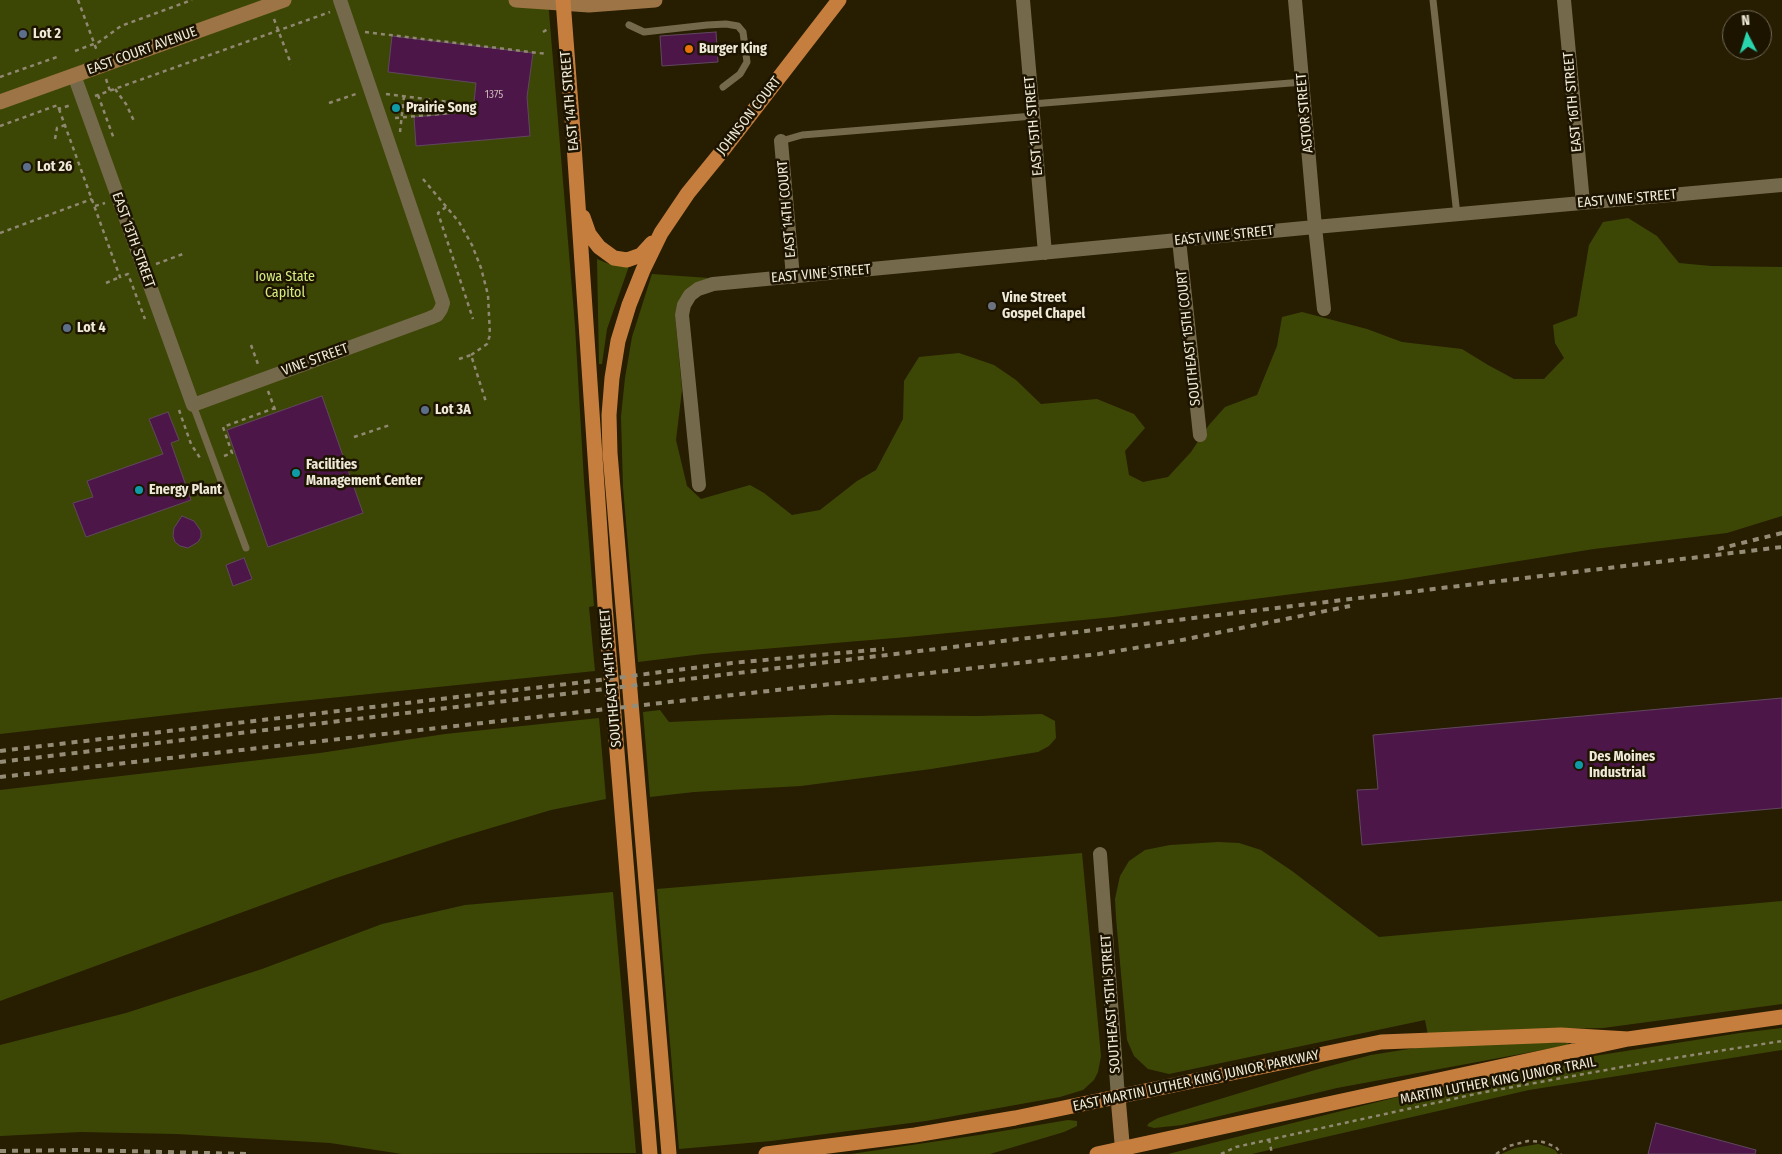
<!DOCTYPE html>
<html>
<head>
<meta charset="utf-8">
<style>
	body { margin:0 }
	#map { position:relative; width:1782px; height:1154px; overflow:hidden; background:#271d01; font-family:"Fira Sans Condensed",sans-serif }
	canvas { display:block }
	.north { position:absolute; left:1722px; top:10px; width:50px; height:50px; box-sizing:border-box; background:#1d1400; border:1px solid #716956; border-radius:50%; rotate:355deg; font-size:14px; font-weight:700; line-height:20px; text-align:center; color:#efe9d8 }
	.north::after { content:''; display:block; margin:auto; width:18px; height:22px; background:#29d5ad; clip-path:polygon(50% 0,100% 100%,50% 72%,0 100%) }
</style>
</head>
<body>
<div id="map">
<canvas width="1782" height="1154"></canvas>
<div class="north">N</div>
</div>
<script>
const ctx = document.querySelector('canvas').getContext('2d');
ctx.lineJoin = 'round';
function paint(path, color) {
  ctx.fillStyle = color;
  ctx.fill(path, 'evenodd');
}
function shape(rows) {
  const path = new Path2D();
  for (const r of rows) {
    path.moveTo(r[0], r[1]);
    for (let i = 2; i < r.length; i += 2) path.lineTo(r[i], r[i + 1]);
  }
  return path;
}
function stroke(path, color, width, dash) {
  ctx.strokeStyle = color;
  ctx.lineWidth = width;
  ctx.lineCap = dash ? 'butt' : 'round';
  ctx.setLineDash(dash || []);
  ctx.stroke(path);
}
function drawText(font, color, halo, rows, align = 'center') {
  ctx.font = font + ' "Fira Sans Condensed",sans-serif';
  ctx.lineWidth = 5;
  ctx.setLineDash([]);
  ctx.textBaseline = 'middle';
  ctx.strokeStyle = halo;
  ctx.fillStyle = color;
  for (const [text, x, y, turn = 0] of rows) {
    ctx.save();
    ctx.translate(x, y);
    ctx.rotate((+turn || 0) * Math.PI / 180);
    ctx.textAlign = isNaN(turn) ? turn : align;
    if (halo) ctx.strokeText(text, 0, 0);
    ctx.fillText(text, 0, 0);
    ctx.restore();
  }
}
paint(shape([
	[0,0,548,0,575,326,584,481,594,606,589,607,595,671,222,709,0,734],
	[1628,218,1657,236,1679,263,1711,266,1782,267,1782,516,1727,533,1594,549,1394,581,1114,617,907,637,703,654,638,662,623,487,621,416,625,378,632,337,652,274,709,278,694,284,685,292,680,300,675,315,682,390,676,440,687,486,701,499,750,485,764,493,792,515,820,510,857,481,876,470,903,419,904,381,919,357,959,353,994,365,1016,380,1041,404,1097,399,1134,414,1145,428,1125,451,1129,475,1143,482,1168,477,1191,452,1209,425,1225,407,1257,395,1277,346,1282,317,1302,312,1367,329,1402,342,1462,349,1488,365,1514,379,1544,379,1564,358,1555,343,1553,325,1577,316,1589,245,1603,222],
	[597,259,609,264,629,266,607,329,602,364,599,364],
	[660,710,669,722,830,715,979,716,1042,714,1055,721,1056,738,1049,746,1038,752,931,769,801,786,694,792,650,797,643,712],
	[599,718,606,799,551,810,454,839,333,879,0,1001,0,790,320,753,445,734],
	[1218,842,1239,843,1261,850,1292,871,1379,937,1782,901,1782,1004,1603,1028,1501,1030,1428,1035,1425,1020,1169,1074,1148,1069,1134,1056,1127,1040,1116,918,1115,899,1120,876,1129,861,1145,850,1170,845],
	[1082,853,1101,1056,1098,1072,1094,1080,1083,1090,1060,1097,926,1121,771,1141,679,1149,657,889],
	[613,892,636,1153,402,1154,330,1143,177,1134,81,1132,0,1136,0,1045,126,1013,262,969,382,924,465,905],
	[1782,1028,1782,1050,1529,1090,1252,1154,1168,1154,1442,1086,1575,1059,1740,1033],
	[1471,1043,1568,1043,1569,1045,1337,1088,1182,1125,1154,1128,1147,1126,1149,1123,1158,1118,1315,1070,1371,1055,1415,1048],
	[1068,1120,1077,1121,1077,1126,1064,1132,990,1154,851,1154,979,1135],
	[1538,1144,1548,1147,1555,1150,1558,1154,1501,1154,1515,1148]
]), '#3d4705');
const building = shape([
	[716,32,718,62,662,66,660,36,716,32],
	[392,36,533,53,527,97,530,136,416,146,414,117,473,112,476,83,388,72,392,36],
	[322,396,363,513,268,547,227,430,322,396],
	[168,412,179,440,171,443,191,500,86,537,73,503,93,497,87,481,163,454,149,419,168,412],
	[182,516,194,521,201,531,201,537,198,542,188,548,180,546,175,542,173,536,174,528,182,516],
	[244,558,252,579,233,586,226,565,244,558],
	[1782,698,1782,808,1362,845,1357,790,1378,789,1373,735,1782,698],
	[1656,1123,1756,1150,1755,1154,1648,1154,1656,1123]
]);
paint(building, '#4d1649');
stroke(building, '#60485d', 1);
stroke(shape([
	[78,0,97,51],
	[274,19,291,64],
	[365,32,547,54],
	[543,32,548,29],
	[75,51,99,42,121,26,192,0],
	[0,77,57,57],
	[106,79,110,91],
	[115,89,126,104,134,121],
	[386,94,474,105],
	[98,95,114,139],
	[95,96,330,12],
	[329,103,356,94],
	[59,109,120,277,128,274,145,319],
	[395,118,473,111],
	[0,126,58,105,59,109,71,105],
	[400,132,404,96],
	[55,139,57,128,65,125],
	[423,179,459,222,472,245,481,268,488,295,490,335,487,344,471,355],
	[95,206,105,203],
	[446,207,438,213,473,319],
	[0,233,92,199],
	[156,264,183,254],
	[106,283,120,277],
	[251,345,259,367],
	[459,359,471,355,486,402],
	[268,391,276,412],
	[179,410,191,444,200,458],
	[354,437,390,425],
	[224,456,232,453,223,427,275,408],
	[1269,1139,1272,1154],
	[1221,1154,1236,1147,1480,1093,1655,1061,1782,1041],
	[1496,1154,1509,1146,1528,1141,1543,1142,1556,1147,1561,1154]
]), '#908872', 2.5, [4, 4]);
stroke(shape([
	[1433,0,1457,215],
	[629,25,644,32,707,25,726,24,738,26,743,32,747,62,740,74,723,87],
	[1032,104,1303,82],
	[781,141,802,135,1033,116],
	[193,405,246,548]
]), '#74694b', 7);
stroke(shape([
	[1023,0,1045,253],
	[1295,0,1315,227,1324,309],
	[1564,0,1583,203],
	[74,75,193,405,430,318,437,315,441,309,443,303,340,0],
	[781,141,793,277],
	[1179,240,1200,435],
	[699,485,682,315,684,305,690,295,698,289,713,284,1315,227,1782,185],
	[1100,854,1118,1097]
]), '#74694b', 14);
stroke(shape([
	[516,0,589,5,655,0],
	[0,102,284,0],
	[1118,1097,1123,1154]
]), '#9d7445', 15);
stroke(shape([
	[563,0,574,145,605,605,650,1154],
	[583,217,589,234,599,247,614,258,627,260,641,255,652,243],
	[669,1154,610,453,609,415,612,378,618,341,629,305,643,270,661,233,688,193,723,150,839,0],
	[766,1154,915,1135,1015,1118,1381,1042,1561,1035,1628,1039],
	[1097,1154,1628,1039,1782,1017]
]), '#c67e3e', 15);
stroke(shape([
	[1718,549,1782,533],
	[0,751,584,682,732,663,884,649],
	[0,762,1782,547],
	[0,777,1099,654,1177,641,1350,606],
	[0,1151,81,1150,247,1154]
]), '#948c76', 4, [6, 6]);
for (const [x, y, r, color] of [
	[23,34,5,"#5c6f8a"],
	[689,49,5,"#e8710a"],
	[396,108,5,"#0f9aa8"],
	[27,167,5,"#5c6f8a"],
	[992,306,5,"#6b7280"],
	[67,328,5,"#5c6f8a"],
	[425,410,5,"#5c6f8a"],
	[296,473,5,"#0f9aa8"],
	[139,490,5,"#0f9aa8"],
	[1579,765,5,"#0f9aa8"]
]) {
  const dot = new Path2D();
  dot.arc(x, y, r, 0, 2 * Math.PI);
  ctx.fillStyle = color;
  ctx.fill(dot);
  stroke(dot, '#1d1400', 2);
}
drawText('11px', '#c6b4b4', null, [
	["1375",494,95]
]);
drawText('bold 14px', '#efe9d8', '#1d1400', [
	["Lot 2",33,34],
	["Burger King",699,49],
	["Prairie Song",406,108],
	["Lot 26",37,167],
	["Vine Street",1002,298],
	["Gospel Chapel",1002,314],
	["Lot 4",77,328],
	["Lot 3A",435,410],
	["Facilities",306,465],
	["Management Center",306,481],
	["Energy Plant",149,490],
	["Des Moines",1589,757],
	["Industrial",1589,773]
], 'left');
drawText('14px', '#efe9d8', '#1d1400', [
	["EAST COURT AVENUE",142,51,-20],
	["EAST 14TH STREET",570,101,-95],
	["EAST 16TH STREET",1573,102,-95],
	["ASTOR STREET",1305,113,-95],
	["JOHNSON COURT",749,116,-52],
	["EAST 15TH STREET",1034,126,-95],
	["EAST VINE STREET",1627,199,-5],
	["EAST 14TH COURT",787,209,-95],
	["EAST VINE STREET",1224,236,-6],
	["EAST 13TH STREET",133,240,70],
	["EAST VINE STREET",821,274,-5],
	["SOUTHEAST 15TH COURT",1189,338,-96],
	["VINE STREET",315,360,-20],
	["SOUTHEAST 14TH STREET",611,678,-95],
	["SOUTHEAST 15TH STREET",1111,1004,-94],
	["EAST MARTIN LUTHER KING JUNIOR PARKWAY",1196,1081,-12],
	["MARTIN LUTHER KING JUNIOR TRAIL",1498,1081,-11]
]);
drawText('14px', '#d5ec80', '#1d1400', [
	["Iowa State",285,277],
	["Capitol",285,293]
]);
</script>
</body>
</html>
